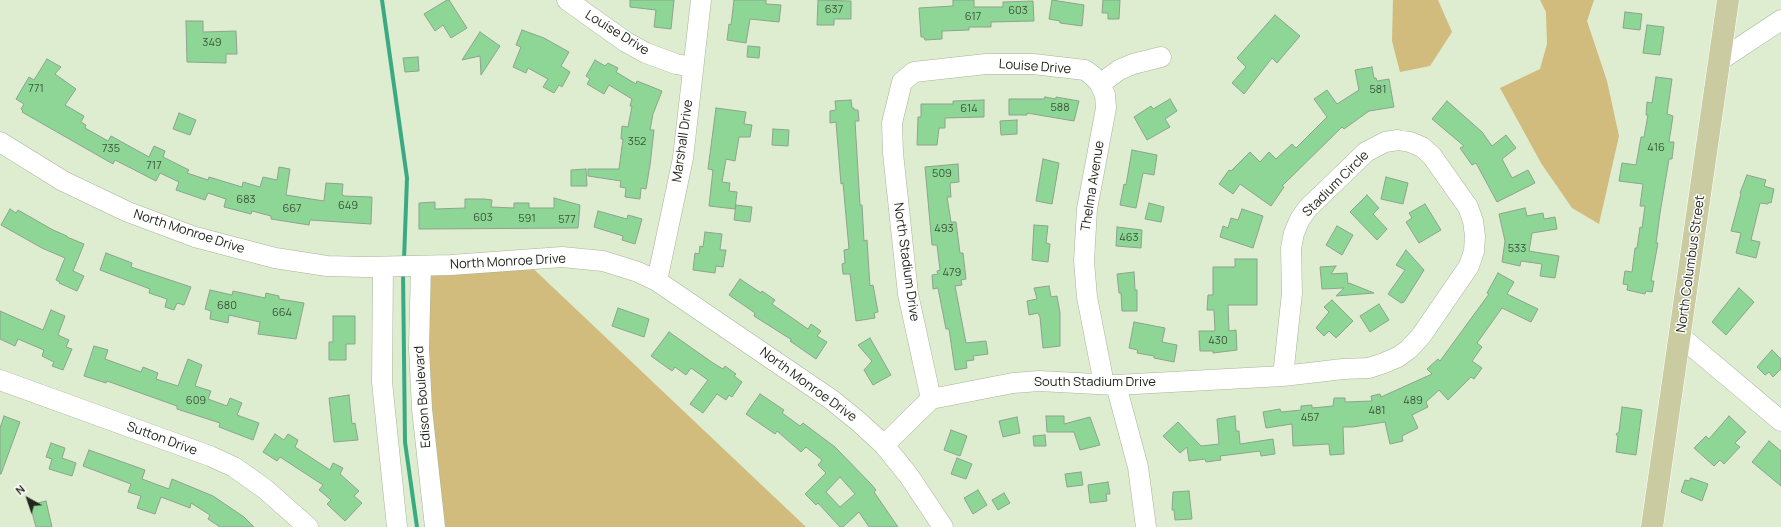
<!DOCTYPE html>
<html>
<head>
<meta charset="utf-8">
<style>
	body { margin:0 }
	#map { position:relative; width:1781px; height:527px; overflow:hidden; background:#deeccf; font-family:Manrope,sans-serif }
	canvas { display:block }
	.north { position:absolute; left:8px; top:479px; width:40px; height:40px; -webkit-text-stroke:3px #fff; paint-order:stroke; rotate:320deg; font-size:11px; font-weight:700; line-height:16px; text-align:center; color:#22271c }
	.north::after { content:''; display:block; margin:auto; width:14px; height:18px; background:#22271c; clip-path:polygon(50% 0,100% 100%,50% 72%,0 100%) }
</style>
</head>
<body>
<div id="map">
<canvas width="1781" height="527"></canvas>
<div class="north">N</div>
</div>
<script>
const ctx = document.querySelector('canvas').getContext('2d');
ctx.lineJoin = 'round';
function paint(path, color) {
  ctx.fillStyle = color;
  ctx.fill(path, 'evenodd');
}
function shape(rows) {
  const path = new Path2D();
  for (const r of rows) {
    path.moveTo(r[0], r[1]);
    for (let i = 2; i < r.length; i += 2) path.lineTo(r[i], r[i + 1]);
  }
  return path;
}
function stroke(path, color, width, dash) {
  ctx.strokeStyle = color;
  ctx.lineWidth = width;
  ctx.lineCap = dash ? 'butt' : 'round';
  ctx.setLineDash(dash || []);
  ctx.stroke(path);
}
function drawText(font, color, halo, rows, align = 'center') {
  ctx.font = font + ' Manrope,sans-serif';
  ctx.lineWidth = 3;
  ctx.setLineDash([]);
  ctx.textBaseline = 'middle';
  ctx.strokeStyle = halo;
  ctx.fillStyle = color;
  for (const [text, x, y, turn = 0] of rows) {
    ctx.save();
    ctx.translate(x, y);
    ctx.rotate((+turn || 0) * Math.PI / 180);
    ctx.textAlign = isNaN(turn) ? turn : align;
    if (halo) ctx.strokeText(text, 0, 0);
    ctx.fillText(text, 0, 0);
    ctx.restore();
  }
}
paint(shape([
	[1393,0,1438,0,1452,32,1430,66,1400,72,1392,41],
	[1540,0,1594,0,1587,21,1607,81,1619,136,1599,224,1572,208,1541,163,1500,88,1540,69,1547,44,1546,12],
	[524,260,806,527,438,527,421,266]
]), '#d1bb7d');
stroke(shape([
	[382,0,407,178,404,260],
	[403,271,405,442,417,527]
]), '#3aaa82', 4);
const building = shape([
	[447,0,449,0,467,28,451,38,443,25,435,31,424,14,447,0],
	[630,0,674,0,671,29,654,27,656,10,630,7,630,0],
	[734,0,766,0,766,4,781,5,779,22,750,19,746,43,727,40,729,24,731,25,734,0],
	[818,0,851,1,851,19,834,19,834,25,817,25,818,0],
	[953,0,974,0,974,7,1003,7,1003,2,1033,1,1034,21,991,22,991,27,969,27,969,30,942,31,942,39,925,40,924,37,921,37,919,8,953,6,953,0],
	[1052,0,1084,5,1082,26,1060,23,1060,21,1049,19,1052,0],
	[1103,0,1120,0,1119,19,1108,19,1108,13,1102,13,1103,0],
	[1625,12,1642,14,1640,30,1623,28,1625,12],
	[1275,15,1300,36,1277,63,1272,58,1244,94,1232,83,1246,67,1237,58,1275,15],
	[186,21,203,21,203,32,236,31,237,54,226,54,226,63,187,62,186,21],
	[1647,25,1664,27,1660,55,1643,53,1647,25],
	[522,30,544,38,569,52,561,66,570,72,562,87,559,85,554,93,543,87,548,79,528,68,526,73,513,67,521,47,516,45,522,30],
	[480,32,500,46,481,75,480,56,462,60,480,32],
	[748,46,760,47,759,58,747,57,748,46],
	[418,57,419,71,405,72,403,58,418,57],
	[47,59,61,67,55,74,76,89,65,105,84,116,81,122,86,125,85,128,108,141,111,136,149,157,154,146,165,151,163,157,189,170,187,173,208,180,209,177,242,187,243,182,260,187,263,177,277,180,279,167,290,169,286,195,324,201,326,183,343,184,342,194,344,196,372,197,371,224,310,220,309,225,271,219,271,216,252,211,251,214,224,207,226,199,208,193,205,200,176,190,179,182,160,173,156,181,115,160,113,164,22,112,23,111,21,109,24,104,16,99,29,77,34,80,47,59],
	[595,60,605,66,608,63,618,68,616,72,636,84,637,81,662,91,653,114,650,130,654,130,650,165,646,189,641,188,640,199,625,197,626,188,620,187,621,181,588,176,588,169,619,169,623,139,621,139,622,126,628,127,632,106,630,106,632,99,609,85,604,94,587,84,590,79,586,76,595,60],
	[1372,67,1374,78,1376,78,1377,81,1389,79,1394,107,1369,111,1344,129,1342,127,1282,186,1284,187,1271,206,1240,184,1233,194,1219,184,1229,170,1231,171,1250,152,1260,162,1269,152,1276,159,1292,144,1296,148,1327,117,1314,99,1327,90,1337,104,1359,90,1355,70,1372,67],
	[1656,77,1672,79,1667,114,1673,116,1669,142,1674,142,1672,159,1669,159,1660,213,1656,243,1658,243,1651,281,1654,281,1652,292,1646,291,1645,294,1627,290,1628,285,1623,284,1625,271,1632,272,1635,248,1637,248,1640,227,1642,228,1645,206,1640,206,1643,184,1619,181,1622,163,1636,165,1641,137,1644,137,1648,115,1646,115,1647,102,1652,103,1656,77],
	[1045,97,1056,99,1056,97,1079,101,1074,121,1027,113,1027,115,1009,115,1009,99,1044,99,1045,97],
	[1170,99,1177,111,1165,119,1170,127,1147,140,1134,117,1151,106,1153,109,1170,99],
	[851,100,852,108,854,108,854,110,858,110,859,121,855,121,860,205,862,205,864,241,867,240,870,286,873,285,878,312,874,313,875,318,856,321,850,274,843,274,842,264,845,263,844,250,849,249,843,183,841,184,836,122,830,123,830,111,836,110,835,101,851,100],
	[984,100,984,117,945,118,945,128,939,128,937,145,917,145,918,117,921,117,921,104,953,104,953,101,984,100],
	[1447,101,1482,132,1492,146,1506,135,1516,148,1502,159,1512,178,1528,170,1535,183,1497,202,1476,163,1472,165,1460,148,1464,146,1432,119,1447,101],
	[716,108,746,112,744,124,752,125,750,137,739,137,735,161,726,159,722,182,730,183,729,191,737,192,735,209,709,206,713,170,708,169,716,108],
	[179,113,196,120,190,135,173,129,179,113],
	[1017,120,1017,134,1001,135,1000,121,1017,120],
	[773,129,789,130,788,146,772,145,773,129],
	[1132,150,1157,155,1154,175,1143,173,1136,208,1120,205,1124,184,1126,185,1132,150],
	[1043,159,1059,163,1052,204,1036,201,1043,159],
	[958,164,959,182,950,183,951,197,947,197,951,222,956,222,960,253,963,253,966,279,961,280,962,285,955,286,966,343,986,341,988,354,973,356,974,360,966,361,967,368,955,370,949,329,946,329,938,288,933,289,932,275,938,274,937,271,940,270,937,245,932,245,925,167,958,164],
	[586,169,587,186,571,186,571,170,586,169],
	[1747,175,1766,180,1764,186,1774,189,1771,203,1769,202,1768,204,1760,203,1751,240,1760,242,1756,258,1736,253,1741,233,1731,231,1741,194,1740,193,1747,175],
	[1386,177,1408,183,1403,204,1381,199,1386,177],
	[1367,195,1379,208,1373,214,1387,229,1377,240,1350,212,1367,195],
	[554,198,580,205,578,228,419,229,419,203,435,202,435,209,465,208,465,199,484,199,492,200,491,207,514,208,514,203,529,203,529,208,554,208,554,198],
	[1149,203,1164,207,1161,222,1145,219,1149,203],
	[1425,204,1441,230,1419,243,1406,222,1412,218,1409,213,1425,204],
	[736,205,752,207,750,222,734,220,736,205],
	[1525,208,1527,216,1543,213,1544,219,1555,217,1557,229,1532,233,1529,251,1559,256,1555,278,1540,276,1542,264,1521,261,1520,266,1502,262,1505,241,1499,214,1525,208],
	[10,209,16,213,18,210,53,230,67,236,67,237,84,244,73,271,84,276,77,291,59,283,60,282,56,280,65,258,42,248,1,225,10,209],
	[1242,209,1263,216,1253,248,1220,237,1223,226,1228,228,1231,218,1238,220,1242,209],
	[598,211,627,219,628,215,642,219,635,244,622,240,623,236,594,227,598,211],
	[1034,225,1048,226,1046,243,1050,244,1048,262,1032,260,1034,225],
	[1337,226,1353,235,1342,255,1326,245,1337,226],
	[1117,227,1142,230,1141,248,1116,246,1117,227],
	[705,232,722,234,720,250,726,250,723,267,716,266,715,273,693,270,695,253,699,254,700,246,703,247,705,232],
	[1406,250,1424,270,1404,302,1401,303,1388,294,1405,270,1396,265,1406,250],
	[106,253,132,263,131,267,191,287,184,305,177,303,174,310,165,307,167,299,149,293,150,289,100,270,106,253],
	[1235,259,1257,259,1257,305,1228,305,1229,331,1236,330,1237,350,1213,353,1213,351,1200,351,1199,331,1215,331,1214,310,1207,310,1208,295,1213,295,1213,267,1235,267,1235,259],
	[1336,266,1331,274,1347,273,1348,284,1349,283,1374,293,1336,296,1344,288,1322,289,1320,267,1336,266],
	[1134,272,1135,290,1137,290,1137,311,1122,311,1121,293,1119,293,1117,274,1134,272],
	[1498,273,1514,282,1507,294,1538,309,1531,322,1502,308,1477,343,1482,347,1472,361,1482,368,1474,379,1471,377,1448,400,1439,390,1426,402,1428,407,1412,415,1418,428,1402,436,1403,441,1390,444,1385,422,1353,427,1343,427,1344,454,1330,455,1329,444,1293,446,1292,424,1266,428,1263,412,1280,409,1281,412,1301,410,1301,406,1312,405,1312,408,1333,406,1334,398,1345,398,1345,402,1372,401,1371,396,1380,394,1381,397,1432,374,1427,369,1438,359,1440,361,1489,294,1487,293,1498,273],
	[740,279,761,293,762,291,775,300,772,304,808,329,811,324,821,331,817,336,827,342,816,359,790,341,792,340,754,316,755,313,729,295,740,279],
	[1049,286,1051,297,1057,296,1060,313,1060,346,1043,348,1040,317,1038,313,1029,315,1027,301,1037,299,1034,288,1049,286],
	[1739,288,1754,302,1726,335,1712,322,1739,288],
	[210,290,232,295,233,291,265,298,266,293,279,296,279,299,304,303,296,339,258,334,260,322,229,315,228,323,210,319,211,311,205,309,210,290],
	[1332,300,1353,321,1336,338,1329,331,1324,336,1316,328,1329,312,1324,307,1332,300],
	[1379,304,1389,320,1370,332,1360,316,1379,304],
	[618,308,649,319,644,337,612,326,618,308],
	[51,310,65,316,58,335,69,340,66,347,72,349,63,370,52,366,54,362,42,356,44,350,18,339,15,346,0,339,0,311,43,330,51,310],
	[333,316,355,316,355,344,346,344,346,360,329,360,329,342,333,342,333,316],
	[1134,322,1165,328,1162,342,1177,345,1174,362,1154,358,1154,356,1137,353,1138,350,1129,348,1134,322],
	[669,332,713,363,723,369,725,366,736,374,734,376,742,382,732,397,729,395,726,400,717,394,703,413,690,404,708,380,691,368,686,375,675,367,672,371,651,356,669,332],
	[870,338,891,375,873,385,864,370,872,361,858,345,870,338],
	[94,346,108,350,105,359,141,372,143,367,158,373,156,379,178,386,188,359,202,365,195,386,211,391,208,399,227,406,230,398,242,403,237,415,259,423,253,440,219,427,220,423,177,409,177,406,107,381,106,383,84,376,94,346],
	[1772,350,1781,359,1781,369,1773,377,1769,372,1765,375,1757,367,1772,350],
	[760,394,784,410,782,413,800,426,803,423,835,447,871,484,876,490,874,492,898,527,869,527,859,512,843,527,840,527,818,503,816,505,805,494,826,473,818,465,822,460,806,447,801,452,777,431,775,434,746,414,760,394],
	[840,477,855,494,840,507,826,492,840,477],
	[349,395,352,424,355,423,358,440,334,442,329,398,349,395],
	[1622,407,1642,410,1636,455,1616,452,1618,437,1616,434,1619,432,1622,407],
	[4,416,20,422,1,474,0,474,0,428,4,416],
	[1046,416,1064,416,1064,424,1090,417,1100,445,1080,450,1074,432,1047,432,1046,416],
	[1235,416,1236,431,1239,431,1240,444,1273,439,1275,454,1261,456,1260,451,1220,456,1221,460,1206,462,1205,459,1189,461,1187,447,1180,453,1163,436,1178,422,1201,446,1219,444,1217,419,1235,416],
	[1729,416,1746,432,1735,443,1740,447,1724,464,1720,460,1714,466,1694,448,1706,436,1709,439,1729,416],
	[1017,417,1020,433,1003,437,999,421,1017,417],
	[951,430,967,436,960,456,944,450,951,430],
	[275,434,284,440,288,434,298,440,295,447,330,470,333,463,343,468,340,474,359,491,354,496,362,503,345,521,327,504,331,500,319,490,323,485,280,457,277,461,263,452,275,434],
	[1045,435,1046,446,1034,446,1033,436,1045,435],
	[1769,441,1781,451,1781,486,1752,462,1769,441],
	[51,443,65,448,62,458,76,463,72,476,49,469,52,459,46,457,51,443],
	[89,450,145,470,142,479,169,489,172,479,213,496,244,517,254,527,220,527,208,519,210,515,191,503,190,508,161,497,155,514,137,508,141,496,128,492,131,484,83,466,89,450],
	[957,458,972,464,966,479,951,474,957,458],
	[1081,472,1083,485,1067,487,1065,474,1081,472],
	[1691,478,1708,484,1702,501,1681,492,1685,480,1689,481,1691,478],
	[1108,482,1110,494,1106,494,1107,501,1090,503,1088,485,1108,482],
	[978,490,987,505,973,514,964,498,978,490],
	[1189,491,1192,519,1175,520,1174,510,1172,510,1173,492,1189,491],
	[1004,493,1010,503,998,510,992,500,1004,493],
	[46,501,52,527,36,527,30,505,46,501]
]);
paint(building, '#8dd695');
stroke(building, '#8ca48e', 1);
const minor = shape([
	[567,0,626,42,646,53,676,64,693,67],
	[1719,61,1781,20],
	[1100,84,1119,70,1133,64,1161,57],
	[1398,140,1410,142,1422,147,1432,156,1468,207,1473,221,1475,236,1474,251,1469,266,1421,336,1409,349,1398,357,1384,363,1369,368,1343,369,1283,376,1292,293,1291,248,1294,233,1300,219,1308,208,1366,152,1385,142,1398,140],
	[0,142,63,181,128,212,195,237,275,258,327,266,366,267,451,265,562,257,603,261,638,272,657,281,832,400,859,422,884,445,909,476,943,527],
	[421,266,419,348,422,409,435,527],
	[383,267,382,382,397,527],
	[657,281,683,158,701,0],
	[1680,336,1781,421],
	[0,380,210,456,234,467,265,489,308,527],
	[1116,385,1138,467,1146,527],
	[931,399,1013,383,1039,381,1116,385,1283,376],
	[884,445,931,399,908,294,893,153,892,123,902,82,914,72,986,64,1033,64,1085,70,1093,76,1100,84,1105,95,1106,108,1087,209,1084,261,1087,297,1104,384]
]);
const major = shape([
	[1652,527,1728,0]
]);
stroke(minor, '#a7b498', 21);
stroke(major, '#fff', 23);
stroke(minor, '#fff', 20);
stroke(major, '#cacba1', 22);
drawText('11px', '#3d533a', null, [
	["637",834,10],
	["603",1018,11],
	["617",973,17],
	["349",212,43],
	["771",36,89],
	["581",1378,90],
	["588",1060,108],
	["614",969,109],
	["352",637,142],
	["416",1656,148],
	["735",111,149],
	["717",154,166],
	["509",942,174],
	["683",246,200],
	["649",348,206],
	["667",292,209],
	["603",483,218],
	["591",527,219],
	["577",567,220],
	["493",944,229],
	["463",1129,238],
	["533",1517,249],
	["479",952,273],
	["680",227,306],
	["664",282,313],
	["430",1218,341],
	["609",196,401],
	["489",1413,401],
	["481",1377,411],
	["457",1310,418]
]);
drawText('13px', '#22271c', '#fff', [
	["Louise Drive",617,33,32],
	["Louise Drive",1035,67,4],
	["Marshall Drive",683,141,-82],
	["Stadium Circle",1336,184,-45],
	["Thelma Avenue",1093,186,-81],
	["North Monroe Drive",189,232,18],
	["North Monroe Drive",508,262,-3],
	["North Stadium Drive",906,262,82],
	["North Columbus Street",1691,264,-82],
	["South Stadium Drive",1095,382],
	["North Monroe Drive",808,385,36],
	["Edison Boulevard",423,397,-94],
	["Sutton Drive",162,439,20]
]);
</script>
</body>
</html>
